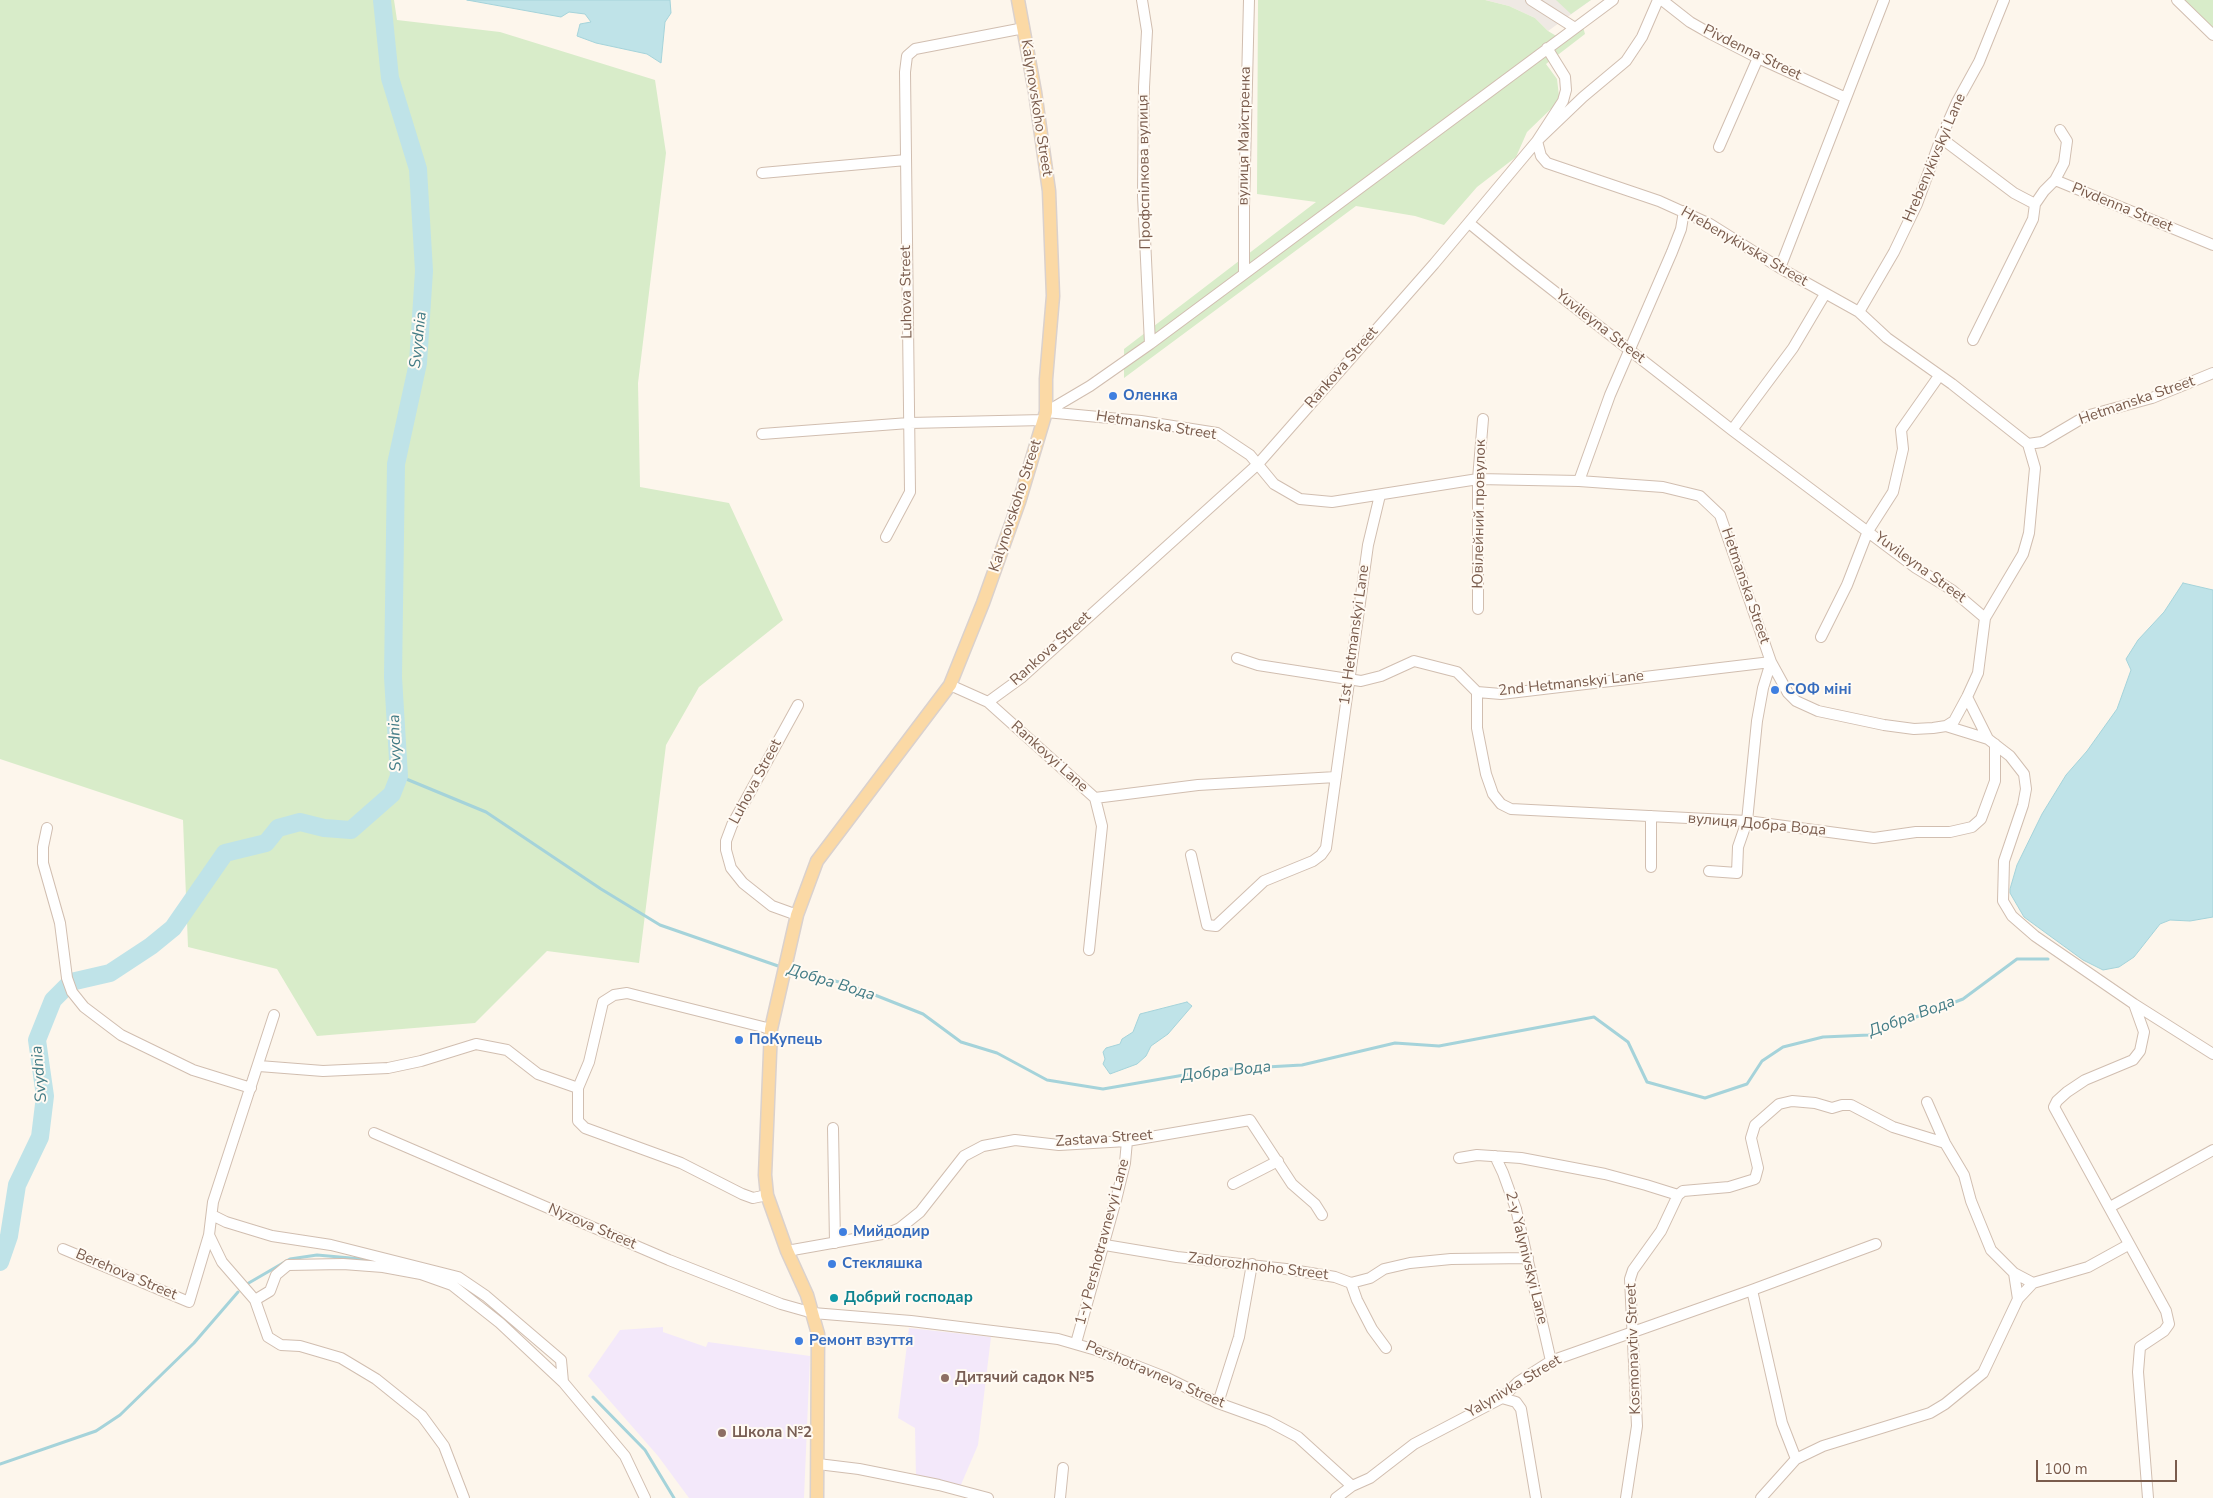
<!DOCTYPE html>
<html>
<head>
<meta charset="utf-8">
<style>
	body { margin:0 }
	#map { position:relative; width:2213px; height:1498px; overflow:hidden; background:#fdf6ec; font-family:"Nunito Sans",sans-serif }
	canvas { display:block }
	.scale { position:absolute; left:2036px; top:1460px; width:141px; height:22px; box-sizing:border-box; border:2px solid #7a5c4d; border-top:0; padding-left:6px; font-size:15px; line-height:18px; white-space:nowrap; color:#7a5c4d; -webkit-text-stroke:4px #fffaf3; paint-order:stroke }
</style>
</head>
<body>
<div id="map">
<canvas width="2213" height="1498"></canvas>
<div class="scale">100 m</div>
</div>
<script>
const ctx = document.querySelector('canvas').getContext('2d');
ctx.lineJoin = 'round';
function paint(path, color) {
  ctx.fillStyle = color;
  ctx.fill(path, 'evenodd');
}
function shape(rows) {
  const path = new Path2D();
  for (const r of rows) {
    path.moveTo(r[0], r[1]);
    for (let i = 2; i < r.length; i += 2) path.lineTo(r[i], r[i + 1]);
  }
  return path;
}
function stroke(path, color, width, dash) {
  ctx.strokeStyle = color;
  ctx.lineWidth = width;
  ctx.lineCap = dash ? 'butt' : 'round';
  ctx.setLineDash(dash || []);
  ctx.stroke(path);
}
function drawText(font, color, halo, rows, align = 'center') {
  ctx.font = font + ' "Nunito Sans",sans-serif';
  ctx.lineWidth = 4;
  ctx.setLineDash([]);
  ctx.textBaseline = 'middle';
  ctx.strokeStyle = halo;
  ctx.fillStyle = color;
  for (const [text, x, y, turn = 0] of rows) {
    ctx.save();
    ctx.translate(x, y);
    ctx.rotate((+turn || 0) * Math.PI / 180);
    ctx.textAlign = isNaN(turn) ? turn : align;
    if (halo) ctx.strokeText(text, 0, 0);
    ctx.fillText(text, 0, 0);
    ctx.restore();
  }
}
paint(shape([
	[1485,0,1591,0,1548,31,1535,18,1509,6]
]), '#efe9e4');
paint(shape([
	[663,1327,663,1332,706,1347,708,1342,810,1356,804,1498,689,1498,658,1456,588,1376,620,1330],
	[909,1328,991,1337,978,1445,960,1487,916,1478,915,1428,898,1418]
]), '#f3e8fa');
paint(shape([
	[0,0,394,0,397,20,500,32,655,80,666,153,638,383,640,487,729,503,783,620,699,687,666,745,639,963,547,951,475,1023,317,1036,277,969,188,947,183,820,0,759],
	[1258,0,1485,0,1509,6,1535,18,1548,31,1558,37,1583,27,1585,34,1546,64,1557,79,1559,96,1556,104,1527,132,1516,157,1477,187,1444,225,1415,216,1356,206,1124,378,1124,349,1316,202,1257,194],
	[1556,0,1591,0,1571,14],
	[2182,0,2213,0,2213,30]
]), '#d8ecc9');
const water = shape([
	[467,0,670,0,671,13,665,22,661,63,647,54,596,43,577,36,580,24,591,22,585,14,569,12,561,17,467,0],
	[2183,583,2213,590,2213,917,2190,921,2170,920,2160,924,2134,957,2119,967,2103,970,2083,960,2024,917,2010,893,2010,889,2017,865,2042,814,2066,775,2087,751,2117,709,2131,670,2126,659,2138,640,2164,612,2183,583],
	[1187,1002,1192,1006,1168,1034,1151,1046,1146,1056,1137,1064,1110,1074,1103,1064,1105,1059,1103,1052,1106,1048,1120,1044,1122,1039,1133,1032,1140,1014,1187,1002]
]);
paint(water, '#bfe3e8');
stroke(water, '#a5d3da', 1);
stroke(shape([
	[399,776,486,812,601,889,660,925,781,967],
	[787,969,847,984,923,1014,961,1042,997,1053,1047,1080,1103,1089,1213,1070,1302,1065,1395,1043,1439,1046,1594,1017,1628,1042,1647,1082,1705,1098,1747,1084,1762,1061,1783,1047,1823,1037,1869,1035,1963,999,2017,959,2048,959],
	[247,1284,290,1259,317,1255,373,1260],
	[593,1397,645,1450,674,1498],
	[0,1464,96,1431,120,1415,194,1343,238,1292]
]), '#a5d3da', 3);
stroke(shape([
	[0,1262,9,1236,17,1185,40,1137,45,1096,37,1040,53,1000,71,982,110,973,151,946,173,928,225,853,266,843,278,828,300,822,324,828,351,830,392,794,399,776,393,677,396,464,418,363,424,271,418,169,390,78,382,0]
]), '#bfe3e8', 18);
const minor = shape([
	[1142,0,1147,31,1144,87,1143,196,1150,344],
	[1531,0,1575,28],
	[1662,0,1690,22,1711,34,1758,58,1846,98],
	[2177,0,2213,35],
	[1547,48,1565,77,1566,90,1563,101,1537,141,1541,156,1547,163,1659,201,1710,224,1780,268,1859,312,1887,338,1952,384,2028,444],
	[1941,138,2014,193,2035,204,2044,191,2055,180,2213,245],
	[1719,147,1758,58],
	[762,173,906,160],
	[2055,180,2064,163,2067,141,2060,130],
	[1469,223,1518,263,1732,430,1916,568,1952,590,1985,618],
	[1780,268,1884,0],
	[1244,272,1244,207,1249,0],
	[1859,312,1894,252,1917,204,1941,138,1957,102,1979,62,2004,0],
	[1973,340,2033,219,2035,204],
	[1046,412,1141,421,1217,433,1250,455,1274,484,1300,499,1332,502,1478,479,1579,481,1663,487,1700,496,1720,515,1771,662,1788,693,1796,701,1818,711,1884,725,1914,729,1933,728,1946,726,1954,721,1967,697,1978,673,1985,618,2023,554,2029,533,2035,468,2028,444,2042,442,2086,416,2152,398,2213,373],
	[1046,412,1090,386,1150,344,1613,0],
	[1732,430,1793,348,1825,294],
	[762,434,909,423,1044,420],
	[1579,481,1610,395,1672,252,1681,229,1684,211],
	[886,537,910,492,905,72,907,56,915,49,1024,28],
	[1478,609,1478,479,1483,419],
	[1821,637,1847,585,1868,531,1893,492,1903,449,1901,430,1939,376],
	[1237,658,1258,665,1361,681,1381,676,1414,661,1457,672,1477,692,1501,694,1771,662,1763,688,1757,721,1747,821,1738,847,1737,873,1709,871],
	[950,685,988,702,1095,798,1102,826,1089,950],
	[1477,692,1477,728,1486,774,1493,794,1501,804,1511,809,1747,821,1874,838,1916,832,1950,832,1972,827,1981,819,1995,781,1995,744],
	[1967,697,1988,739,2010,756,2024,774,2026,789,2023,805,2004,861,2003,901,2012,916,2035,936,2134,1004,2213,1054],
	[988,702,1021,678,1258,464,1434,264,1537,141,1583,97,1626,61,1642,37,1658,0],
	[1946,726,1988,739],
	[1095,798,1198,785,1336,777],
	[1651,816,1651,867],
	[47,828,43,847,43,863,60,923,67,978,72,992,84,1007,121,1035,193,1070,251,1088],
	[1191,855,1207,925,1216,926,1264,881,1313,861,1321,855,1326,848,1368,545,1380,495],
	[797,915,772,906,743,883,731,868,726,850,726,841,732,825,798,705],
	[2134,1004,2144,1032,2140,1051,2133,1060,2085,1080,2067,1092,2057,1101,2054,1107,2166,1311,2169,1324,2164,1331,2140,1347,2138,1372,2148,1498],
	[259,1066,323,1071,388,1068,421,1061,476,1044,507,1050,538,1074,578,1088,589,1062,603,1002,614,995,627,993,771,1029],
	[578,1088,578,1121,585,1128,681,1163,742,1194,753,1198,767,1195],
	[1927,1102,1945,1143,1964,1175,1971,1201,1991,1250,2014,1273,2033,1283],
	[833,1128,835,1243],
	[374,1133,669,1260,781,1304,813,1313,911,1321,1058,1339,1096,1350,1165,1377,1218,1403,1268,1421,1298,1437,1352,1486],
	[1495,1156,1503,1173,1516,1209,1551,1361],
	[1459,1158,1477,1155,1521,1158,1605,1174,1646,1185,1678,1195],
	[1233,1184,1278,1161],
	[2110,1207,2213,1150],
	[212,1215,226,1222,272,1236,331,1245,458,1277,486,1296,561,1360,563,1382],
	[209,1235,222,1262,255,1300,268,1337,281,1345,300,1346,341,1358,376,1379,422,1416,444,1446,464,1498],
	[1105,1245,1177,1257,1286,1269,1335,1277,1351,1283,1370,1278,1384,1269,1410,1263,1451,1259,1528,1258],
	[63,1249,189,1302,209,1235,213,1202,274,1015],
	[787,1251,888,1233,900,1228,920,1212,964,1156,983,1146,1015,1140,1059,1145,1127,1141,1250,1120,1292,1184,1315,1204,1322,1215],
	[2014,1273,2018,1299],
	[1351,1283,1357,1300,1372,1329,1386,1348],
	[1752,1290,1782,1423,1796,1459],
	[255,1300,270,1291,276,1275,288,1265,343,1264,383,1267,421,1274,452,1285,500,1323,563,1382,625,1456,645,1498],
	[1076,1343,1116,1200,1125,1163,1127,1141],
	[1502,1398,1516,1402,1521,1409,1536,1498],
	[1218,1403,1239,1337,1252,1264],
	[818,1464,859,1469,939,1485,988,1498],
	[1060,1498,1063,1468],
	[1336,1498,1352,1486,1370,1478,1414,1444,1502,1398,1518,1382,1551,1361,1752,1290,1876,1244],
	[1626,1498,1637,1426,1630,1279,1633,1270,1661,1231,1678,1195,1683,1191,1729,1187,1755,1179,1758,1168,1751,1138,1755,1125,1779,1104,1792,1101,1815,1103,1832,1108,1842,1105,1851,1105,1893,1127,1945,1143],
	[1761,1498,1796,1459,1823,1446,1930,1413,1945,1404,1983,1373,2018,1299,2033,1283,2088,1267,2128,1245]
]);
const major = shape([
	[817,1498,818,1334,807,1295,787,1251,767,1195,765,1175,771,1029,797,915,817,861,950,685,983,603,1019,502,1046,412,1046,379,1053,296,1049,191,1035,92,1018,0]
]);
stroke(minor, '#d1beb0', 12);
stroke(major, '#dad1cd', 15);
stroke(minor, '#fff', 10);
stroke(major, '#fbd9a5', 12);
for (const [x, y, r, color] of [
	[1113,396,5,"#3f7fe0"],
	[1775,690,5,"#3f7fe0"],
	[739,1040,5,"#3f7fe0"],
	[843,1232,5,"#3f7fe0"],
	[832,1264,5,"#3f7fe0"],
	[834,1298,5,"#0f9aa8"],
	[799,1341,5,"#3f7fe0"],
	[945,1378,5,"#8d6e63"],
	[722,1433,5,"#8d6e63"]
]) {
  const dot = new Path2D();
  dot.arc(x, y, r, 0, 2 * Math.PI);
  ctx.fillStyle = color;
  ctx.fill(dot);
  stroke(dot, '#fffaf3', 2);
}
drawText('15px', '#7a5c4d', '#fffaf3', [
	["Pivdenna Street",1752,53,26],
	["Kalynovskoho Street",1036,108,81],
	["вулиця Майстренка",1245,136,-89],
	["Hrebenykivskyi Lane",1935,158,-67],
	["Профспілкова вулиця",1145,172,-91],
	["Pivdenna Street",2122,208,22],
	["Hrebenykivska Street",1744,247,30],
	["Luhova Street",907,292,-91],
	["Yuvileyna Street",1600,327,38],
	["Rankova Street",1342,368,-49],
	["Hetmanska Street",2137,401,-19],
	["Hetmanska Street",1156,426,9],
	["Kalynovskoho Street",1016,506,-72],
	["Ювілейний провулок",1480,514,-89],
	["Yuvileyna Street",1920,568,36],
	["Hetmanska Street",1745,586,71],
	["1st Hetmanskyi Lane",1355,635,-82],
	["Rankova Street",1051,649,-42],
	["2nd Hetmanskyi Lane",1571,684,-6],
	["Rankovyi Lane",1049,757,42],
	["Luhova Street",756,782,-62],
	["вулиця Добра Вода",1757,825,5],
	["Zastava Street",1104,1139,-4],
	["Nyzova Street",592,1227,23],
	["1-y Pershotravnevyi Lane",1103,1242,-75],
	["2-y Yalynivskyi Lane",1526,1258,76],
	["Zadorozhnoho Street",1258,1267,7],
	["Berehova Street",126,1275,23],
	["Kosmonavtiv Street",1634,1349,-92],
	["Pershotravneva Street",1155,1375,23],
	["Yalynivka Street",1514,1387,-31]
]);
drawText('bold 15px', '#366cbe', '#fffaf3', [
	["Оленка",1123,396],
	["СОФ міні",1785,690],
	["ПоКупець",749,1040],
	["Мийдодир",853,1232],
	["Стекляшка",842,1264],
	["Ремонт взуття",809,1341]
], 'left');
drawText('bold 15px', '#0d838f', '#fffaf3', [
	["Добрий господар",844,1298]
], 'left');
drawText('bold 15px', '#785e54', '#fffaf3', [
	["Дитячий садок №5",955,1378],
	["Школа №2",732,1433]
], 'left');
drawText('italic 16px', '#437c86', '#fffaf3', [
	["Svydnia",419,340,-84],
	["Svydnia",396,743,-92],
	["Добра Вода",831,983,17],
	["Добра Вода",1912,1017,-20],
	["Добра Вода",1226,1072,-6],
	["Svydnia",40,1074,-95]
]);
</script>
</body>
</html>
